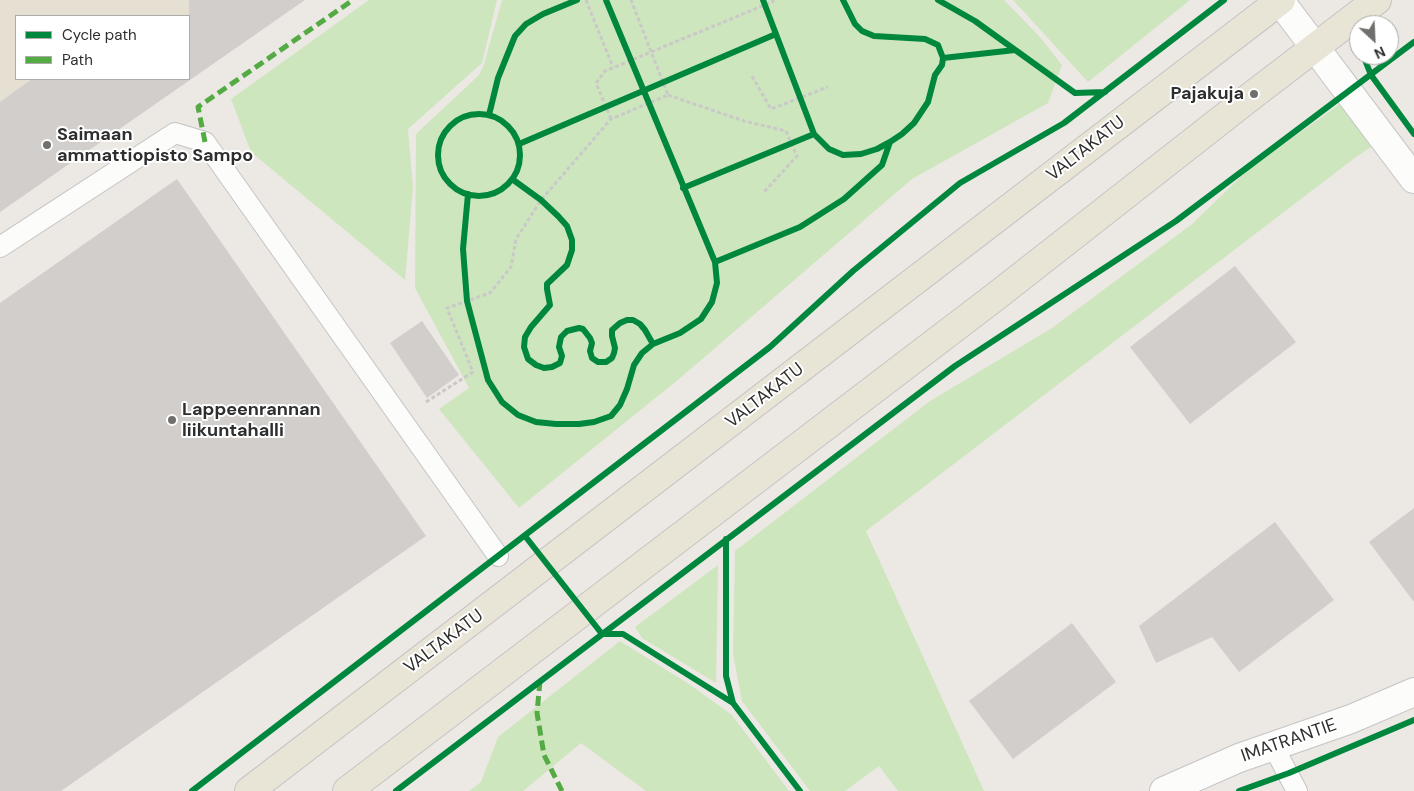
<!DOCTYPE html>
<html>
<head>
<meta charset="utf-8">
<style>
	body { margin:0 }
	#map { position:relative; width:1414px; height:791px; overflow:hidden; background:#ece8e4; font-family:"DM Sans",sans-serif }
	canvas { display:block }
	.legend { position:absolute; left:15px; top:15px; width:175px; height:65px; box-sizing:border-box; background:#fff; border:1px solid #ababab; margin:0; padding:6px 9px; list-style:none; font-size:15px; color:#2e2e2e }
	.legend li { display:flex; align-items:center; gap:10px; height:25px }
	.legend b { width:25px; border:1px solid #ababab }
	.north { position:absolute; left:1349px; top:15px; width:50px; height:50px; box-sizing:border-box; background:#fff; border:1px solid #ababab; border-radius:50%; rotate:155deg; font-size:14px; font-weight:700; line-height:20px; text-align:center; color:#2e2e2e }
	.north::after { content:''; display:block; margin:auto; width:18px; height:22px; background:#706f6e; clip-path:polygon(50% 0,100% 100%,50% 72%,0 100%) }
</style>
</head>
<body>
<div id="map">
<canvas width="1414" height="791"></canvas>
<ul class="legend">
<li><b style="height:6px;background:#00873e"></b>Cycle path</li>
<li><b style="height:6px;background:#54ab44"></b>Path</li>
</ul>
<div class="north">N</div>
</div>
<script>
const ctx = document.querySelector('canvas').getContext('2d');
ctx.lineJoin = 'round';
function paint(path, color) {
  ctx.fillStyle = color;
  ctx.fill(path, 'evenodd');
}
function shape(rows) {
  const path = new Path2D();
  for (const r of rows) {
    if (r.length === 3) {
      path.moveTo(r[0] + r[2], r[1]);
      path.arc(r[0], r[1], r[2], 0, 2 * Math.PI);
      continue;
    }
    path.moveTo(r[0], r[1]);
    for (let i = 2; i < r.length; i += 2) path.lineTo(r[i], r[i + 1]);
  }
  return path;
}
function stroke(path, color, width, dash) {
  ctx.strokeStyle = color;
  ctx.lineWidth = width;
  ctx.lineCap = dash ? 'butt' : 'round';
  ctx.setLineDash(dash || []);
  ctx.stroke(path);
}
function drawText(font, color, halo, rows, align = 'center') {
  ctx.font = font + ' "DM Sans",sans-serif';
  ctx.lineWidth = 4;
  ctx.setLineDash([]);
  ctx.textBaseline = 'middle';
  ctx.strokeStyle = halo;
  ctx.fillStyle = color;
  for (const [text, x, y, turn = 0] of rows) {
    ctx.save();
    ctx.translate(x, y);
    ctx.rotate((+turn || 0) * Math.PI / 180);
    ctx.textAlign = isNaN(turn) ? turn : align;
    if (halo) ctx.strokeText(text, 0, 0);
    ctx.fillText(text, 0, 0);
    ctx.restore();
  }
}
paint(shape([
	[0,0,303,0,0,212],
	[16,16,189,16,189,79,16,79]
]), '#e6e0d3');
paint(shape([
	[369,0,497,0,482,63,408,129,413,187,405,280,251,152,231,99],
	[502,0,1004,0,1039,36,1062,65,1048,103,912,179,679,379,519,508,439,409,469,388,415,288,416,134,479,75,484,64],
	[1013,0,1190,0,1088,82],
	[1340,104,1371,147,1356,157,866,531,984,791,898,791,879,766,845,791,810,791,742,701,733,654,735,551,930,401,1052,328,1191,225,1249,169],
	[718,565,716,683,642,638,635,627],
	[620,641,689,684,732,715,789,791,646,791,581,743,523,791,469,791,481,782,498,737]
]), '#cee6be');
paint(shape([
	[189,0,305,0,0,212,0,102,32,79,189,79],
	[177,179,426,536,61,791,0,791,0,303],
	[1235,266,1296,342,1190,424,1130,347],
	[422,321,459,375,427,398,390,343],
	[1414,508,1414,602,1369,542],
	[1275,522,1334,600,1239,672,1212,637,1156,663,1139,626],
	[1072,623,1116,682,1013,759,969,701]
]), '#d1cecb');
const lane = shape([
	[0,247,175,133,205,142,498,556],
	[1273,746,1297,791]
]);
const street = shape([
	[1280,1,1414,179]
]);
const secondary = shape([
	[1164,791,1239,758,1351,719,1414,692]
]);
const primary = shape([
	[249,791,1281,0],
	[347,791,995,297,1254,94,1377,0]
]);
stroke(lane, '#c5c4c5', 22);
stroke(street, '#c5c4c5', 30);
stroke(secondary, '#c5c4c5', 30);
stroke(primary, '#c6c5c4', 30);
stroke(shape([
	[586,0,613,67],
	[752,76,771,109,828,87],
	[668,95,744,121,786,131,797,156,764,192],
	[611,119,596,83,605,71,772,2,774,0],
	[426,402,473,372,447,308,490,293,511,267,516,239,541,200,611,119,668,95,631,0]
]), '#c9c9c8', 3, [4, 2.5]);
stroke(lane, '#fcfcfb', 20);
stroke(street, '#fcfcfb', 28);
stroke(secondary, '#fcfcfb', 28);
stroke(primary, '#e8e4d6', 28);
stroke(shape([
	[205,142,198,107,353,0],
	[540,681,537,713,544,755,562,791]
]), '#54ab44', 5, [10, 5]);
stroke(shape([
	[763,0,814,134],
	[938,0,975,21,1075,93,1105,92],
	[1363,55,1371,75,1414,134],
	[943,58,1015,50],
	[479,155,41],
	[489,115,498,78,515,36,526,24,543,14,577,0],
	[519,144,776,34],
	[512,179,541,200,558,216,567,226,572,240,572,250,567,265,547,284,547,289,550,305,531,327,525,337,524,347,528,359,536,365,544,368,552,367,560,363,562,356,559,347,561,337,567,331,579,328,583,329,590,338,592,343,590,351,592,358,598,362,606,362,612,358,614,353,615,348,612,336,612,330,620,323,627,320,633,320,640,324,645,330,653,344],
	[683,188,814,134,829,149,843,155,861,154,877,149,890,142,902,134,914,123,928,102,935,75,942,65,943,58,938,45,925,39,874,36,862,31,855,24,843,0],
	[468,194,463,249,467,301,488,380,502,402,518,415,536,422,556,424,579,424,594,422,611,416,620,405,627,389,634,365,642,353,653,344,680,333,701,319,712,302,717,283,715,262,606,0],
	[715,262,800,227,844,199,882,165,890,142],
	[525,536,602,634,623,634,733,703],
	[726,539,726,676,733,703,800,791],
	[192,791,770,347,853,271,960,183,1064,123,1224,0],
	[396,791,955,366,1176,221,1414,42],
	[1239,791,1289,773,1414,720]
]), '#00873e', 6);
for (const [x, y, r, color] of [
	[1254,94,5,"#706f6e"],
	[47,145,5,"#706f6e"],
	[172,420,5,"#706f6e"]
]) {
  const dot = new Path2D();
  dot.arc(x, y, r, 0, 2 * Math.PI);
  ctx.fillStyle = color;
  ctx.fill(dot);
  stroke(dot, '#fff', 2);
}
drawText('bold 18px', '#2e2e2e', '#fff', [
	["Pajakuja",1244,94,"right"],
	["Saimaan",57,135],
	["ammattiopisto Sampo",57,156],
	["Lappeenrannan",182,410],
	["liikuntahalli",182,431]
], 'left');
drawText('18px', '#2e2e2e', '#fff', [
	["VALTAKATU",1086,149,-38],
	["VALTAKATU",765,396,-38],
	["VALTAKATU",444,642,-37],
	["IMATRANTIE",1289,741,-19]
]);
</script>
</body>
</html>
